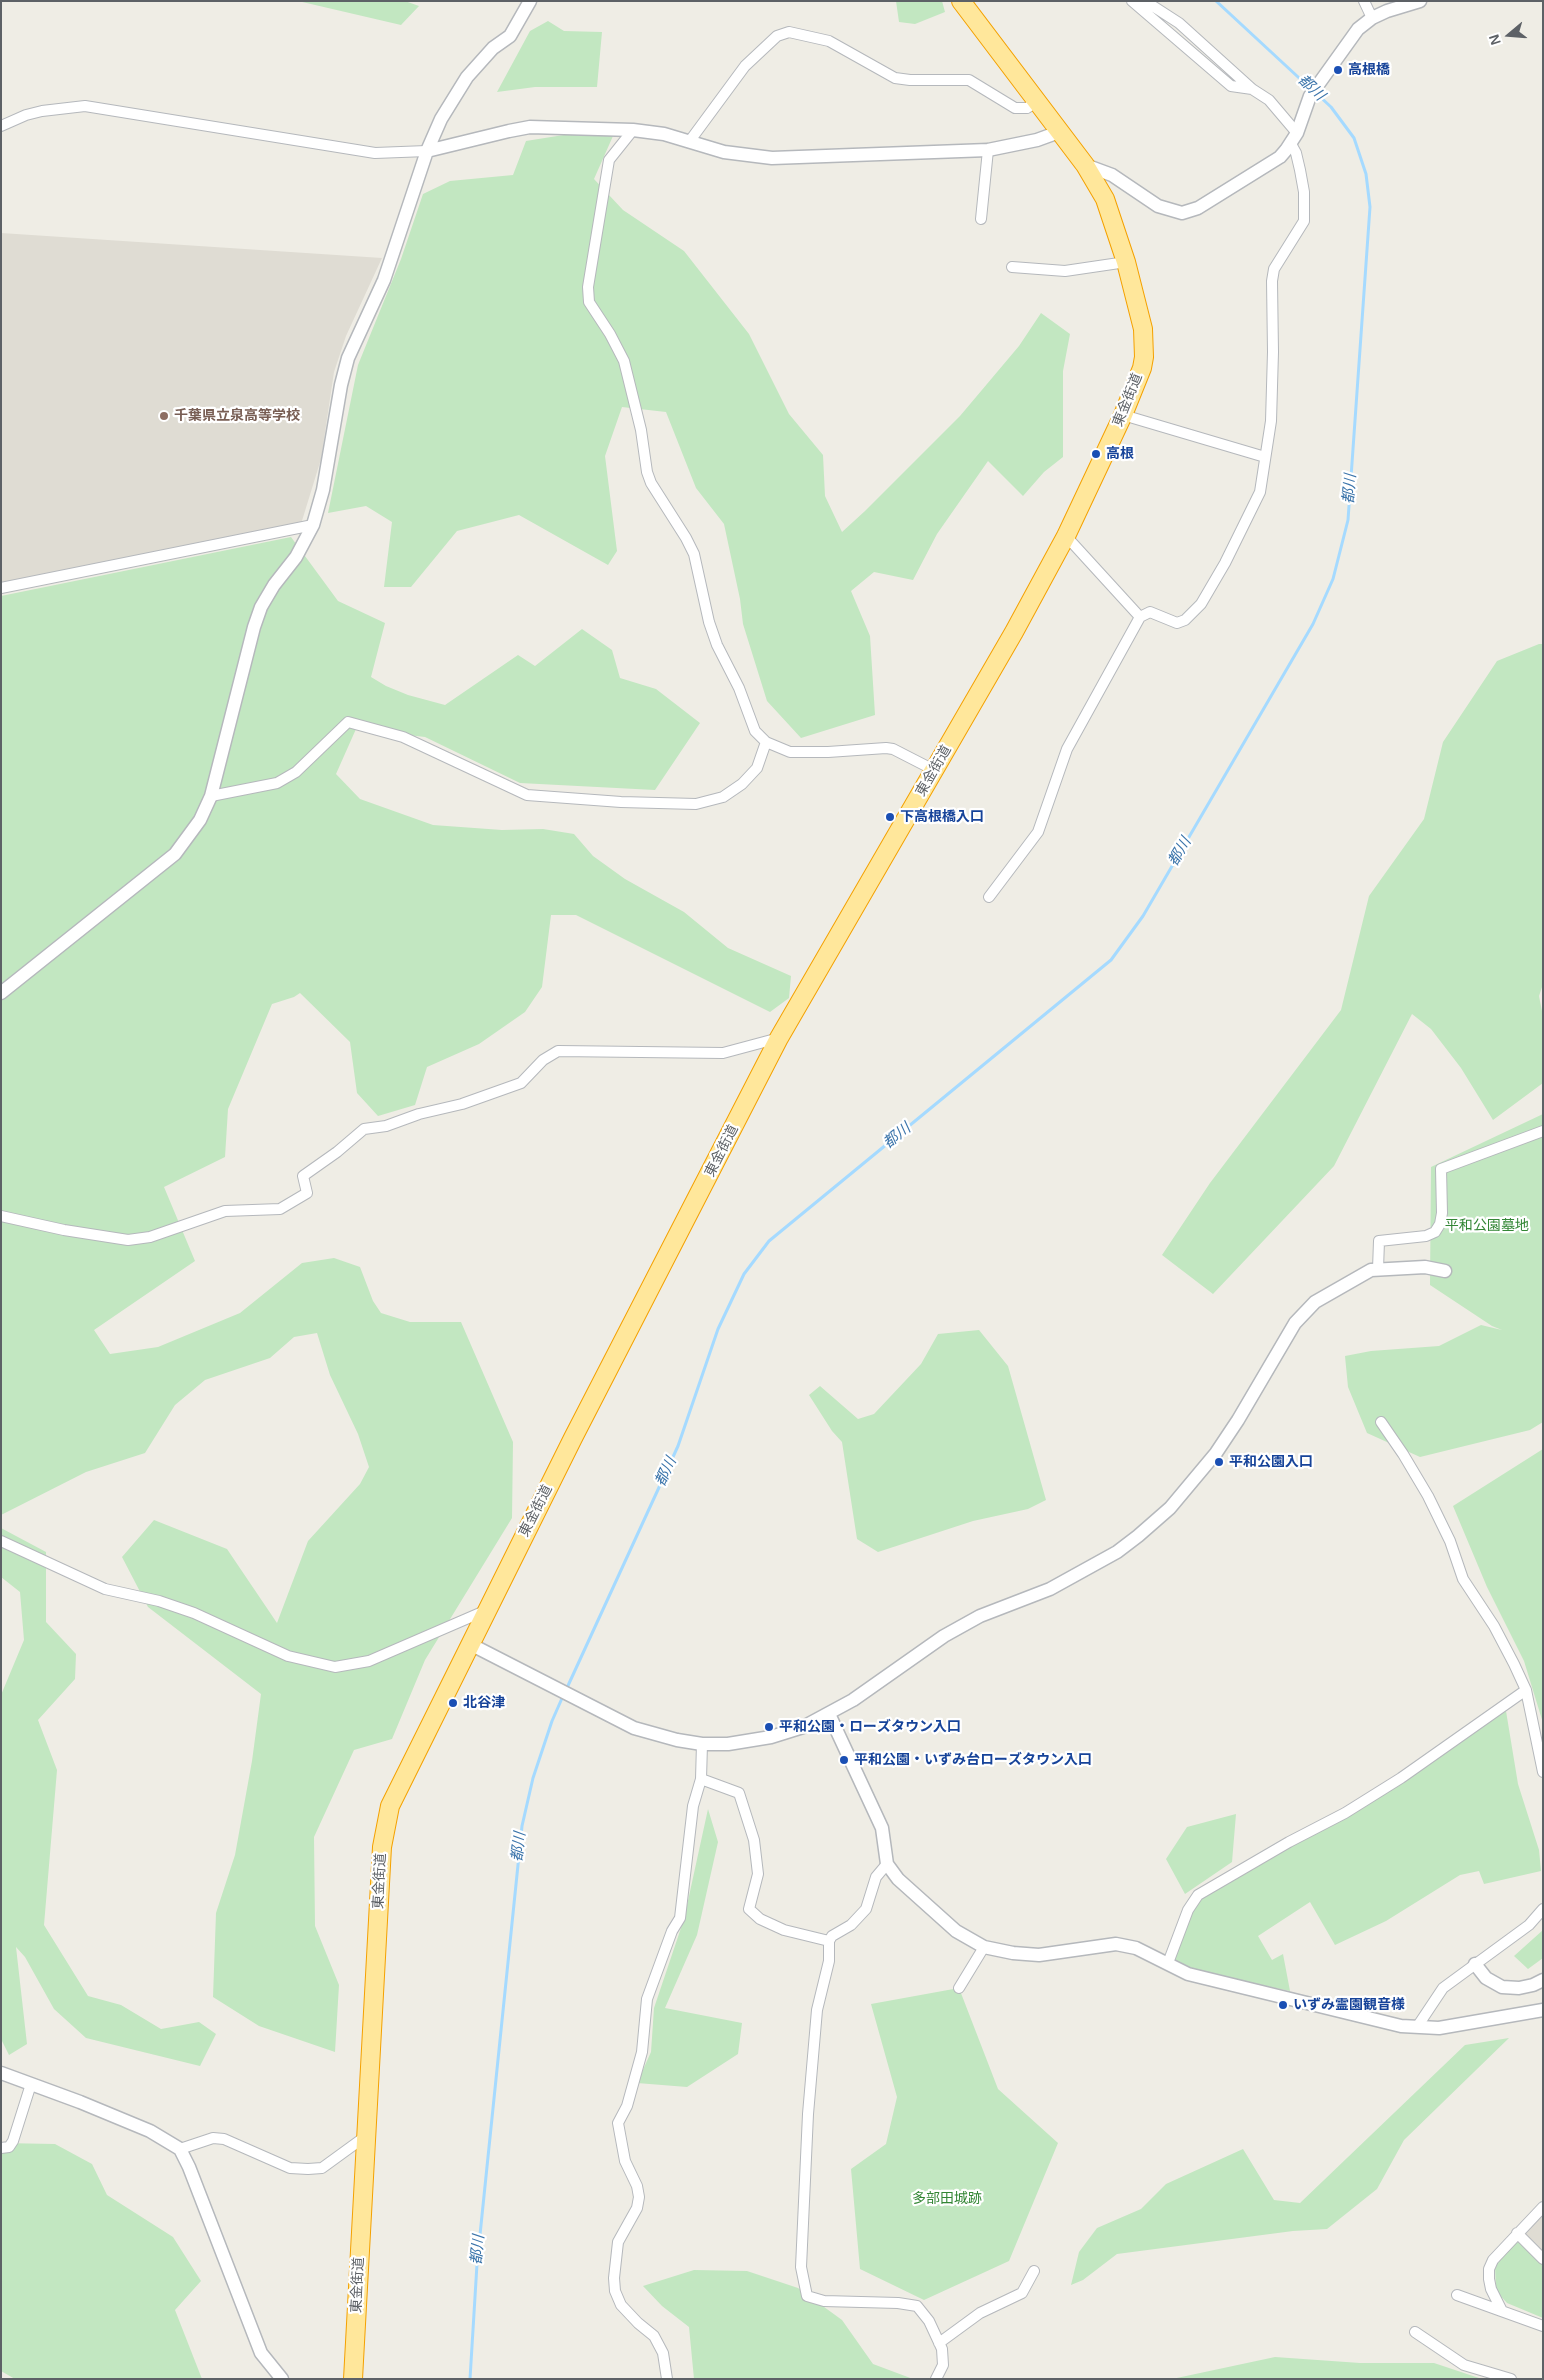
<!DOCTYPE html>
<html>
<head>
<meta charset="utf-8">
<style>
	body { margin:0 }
	#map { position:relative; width:1544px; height:2380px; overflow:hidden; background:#efede5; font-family:Helvetica,sans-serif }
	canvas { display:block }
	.frame { position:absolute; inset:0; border:2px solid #5d6166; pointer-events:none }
	.north { position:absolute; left:1484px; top:10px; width:50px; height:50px; -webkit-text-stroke:4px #fff; paint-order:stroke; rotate:252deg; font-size:14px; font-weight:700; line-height:20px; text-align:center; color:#5d6166 }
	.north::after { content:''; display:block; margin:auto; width:18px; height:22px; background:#5d6166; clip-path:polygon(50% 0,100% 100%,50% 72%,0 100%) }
</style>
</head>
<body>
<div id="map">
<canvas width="1544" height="2380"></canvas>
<div class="frame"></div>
<div class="north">N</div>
</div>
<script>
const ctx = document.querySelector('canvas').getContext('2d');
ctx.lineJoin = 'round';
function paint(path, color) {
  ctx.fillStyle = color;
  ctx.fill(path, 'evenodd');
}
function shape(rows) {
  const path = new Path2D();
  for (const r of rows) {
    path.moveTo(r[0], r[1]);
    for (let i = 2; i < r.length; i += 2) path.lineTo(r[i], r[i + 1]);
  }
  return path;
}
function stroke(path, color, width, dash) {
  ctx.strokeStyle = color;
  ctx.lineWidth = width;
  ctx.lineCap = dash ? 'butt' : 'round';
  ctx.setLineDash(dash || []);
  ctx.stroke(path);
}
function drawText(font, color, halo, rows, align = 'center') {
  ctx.font = font + ' Helvetica,"Noto Sans JP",sans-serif';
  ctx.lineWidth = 4.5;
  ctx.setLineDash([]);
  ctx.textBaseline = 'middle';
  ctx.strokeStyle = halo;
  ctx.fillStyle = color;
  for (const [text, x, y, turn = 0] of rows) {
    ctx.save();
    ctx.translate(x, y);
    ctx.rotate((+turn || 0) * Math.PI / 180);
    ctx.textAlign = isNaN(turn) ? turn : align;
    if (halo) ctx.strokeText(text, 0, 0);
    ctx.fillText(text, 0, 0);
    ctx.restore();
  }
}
paint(shape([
	[1,233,382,258,346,336,334,372,321,459,301,524,1,586],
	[1543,2210,1543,2252,1526,2234,1525,2229]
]), '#dfdcd3');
paint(shape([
	[298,1,405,1,419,6,401,25],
	[896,1,942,1,945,12,915,24,899,22],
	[548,21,564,31,602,32,597,87,535,87,497,92,530,31],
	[601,129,613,136,594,179,623,210,684,251,749,334,789,414,823,455,825,496,842,532,865,511,960,416,1019,346,1041,313,1070,334,1063,371,1063,457,1044,472,1023,496,988,461,937,534,913,580,874,572,851,591,870,636,875,715,801,738,767,701,743,624,740,599,724,524,696,488,666,412,622,407,605,456,617,551,608,565,519,515,457,531,411,587,384,587,392,522,366,506,328,513,358,365,401,259,423,194,450,181,513,175,526,141],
	[291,537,338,601,385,623,371,677,386,686,408,695,445,705,518,655,535,666,582,629,612,650,620,678,656,689,700,723,655,790,520,783,425,737,356,729,336,774,360,799,433,825,502,830,543,829,574,834,593,856,625,879,684,912,728,948,791,976,789,998,770,1012,576,915,551,915,542,987,525,1012,479,1044,427,1067,415,1105,378,1116,357,1093,350,1042,300,993,294,997,272,1004,228,1109,225,1157,164,1187,195,1261,94,1330,110,1354,158,1347,240,1313,302,1263,334,1258,360,1267,373,1301,381,1313,410,1322,461,1322,513,1442,512,1518,425,1660,392,1739,354,1750,314,1837,315,1926,339,1985,335,2052,259,2026,213,1997,216,1913,235,1855,252,1761,261,1694,148,1607,122,1557,154,1520,227,1549,277,1623,308,1541,360,1484,369,1467,358,1434,330,1375,317,1333,294,1337,270,1358,205,1380,175,1405,145,1453,86,1472,1,1515,1,596],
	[1539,644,1543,644,1543,984,1539,996,1543,1016,1543,1083,1493,1120,1461,1068,1431,1029,1412,1014,1334,1166,1213,1294,1162,1255,1210,1183,1341,1010,1369,896,1424,819,1443,742,1497,661],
	[1543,1114,1543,1422,1530,1430,1420,1457,1367,1433,1348,1387,1345,1356,1371,1351,1439,1346,1481,1325,1502,1330,1492,1326,1430,1285,1431,1167],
	[979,1330,1008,1366,1046,1500,1028,1509,973,1521,878,1552,857,1539,842,1442,832,1431,809,1395,820,1386,858,1419,874,1414,921,1364,938,1334],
	[1543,1449,1543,1723,1524,1661,1487,1587,1453,1506],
	[1,1528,46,1552,46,1622,76,1654,75,1679,38,1720,57,1770,44,1925,88,1996,121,2005,161,2029,199,2022,216,2034,200,2066,86,2038,54,2009,25,1957,16,1947,27,2044,9,2055,1,2039,1,1695,24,1640,20,1592,1,1577],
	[1506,1711,1518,1784,1539,1850,1541,1871,1484,1884,1479,1871,1460,1875,1386,1921,1335,1945,1310,1902,1258,1936,1272,1960,1283,1954,1290,1991,1207,1974,1173,1961,1187,1920,1203,1897,1245,1874,1292,1843,1343,1819],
	[708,1809,718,1842,697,1935,665,2008,742,2023,738,2054,687,2087,637,2083,651,2052,654,2008,684,1919],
	[1236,1814,1232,1862,1185,1894,1166,1859,1187,1827],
	[1543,1930,1543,1958,1528,1969,1514,1956],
	[959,1988,998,2089,1058,2143,1009,2261,924,2300,860,2269,851,2169,886,2144,897,2097,871,2004],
	[1509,2038,1404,2140,1377,2189,1327,2229,1293,2231,1117,2254,1083,2280,1071,2285,1079,2252,1097,2228,1141,2209,1166,2184,1243,2149,1274,2200,1300,2203,1465,2045],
	[1,2143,55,2144,92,2164,107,2195,173,2237,201,2281,175,2310,202,2379,15,2379,1,2371],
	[1520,2242,1543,2265,1543,2318,1507,2303,1496,2291,1495,2266,1515,2243],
	[694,2270,747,2271,798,2288,842,2320,873,2364,913,2379,694,2379,689,2327,662,2306,643,2286],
	[1275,2357,1360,2363,1434,2363,1482,2379,1172,2379]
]), '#c2e7c1');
stroke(shape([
	[1216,1,1311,89],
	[566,1690,678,1446,718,1329,744,1274,769,1241,1111,960,1143,916,1313,624,1333,579,1348,520,1370,207,1366,174,1354,138,1331,107,1316,93],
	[470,2379,477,2264,522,1826,533,1778,552,1721,563,1696]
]), '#a5daff', 3);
const minor = shape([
	[1132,1,1231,86,1252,89],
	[1145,1,1179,23,1252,89,1269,100,1297,133],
	[1364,1,1372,18],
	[1,126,26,115,42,111,85,106,375,153,427,151],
	[633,130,609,160,588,287,589,302,610,334,624,361,641,430,647,472,651,483,686,538,694,554,709,622,717,645,739,688,755,731,766,742,790,752,828,752,886,748,893,749,934,770],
	[689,142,745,66,777,36,789,32,829,41,895,78,910,80,969,80,1015,108,1027,108,1036,102],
	[981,219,988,150],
	[1012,267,1065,271,1126,262],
	[1123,415,1265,457],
	[1066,536,1140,617],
	[1,588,313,525],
	[211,796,277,783,296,772,348,722,403,737,527,795,621,802,696,804,723,797,742,784,757,768,766,742],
	[989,897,1038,832,1067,749,1140,617,1150,612,1177,623,1185,620,1201,604,1225,563,1260,492,1271,421,1273,352,1272,281,1274,269,1304,221,1304,192,1300,170,1296,153,1291,144],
	[1,1216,64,1230,128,1240,150,1237,225,1211,280,1209,307,1193,303,1176,337,1152,364,1129,386,1126,419,1114,462,1104,521,1083,543,1060,558,1051,723,1053,779,1038],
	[1378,1269,1379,1241,1426,1236,1435,1232,1440,1224,1442,1213,1441,1169,1543,1131],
	[1381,1422,1403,1454,1428,1496,1450,1541,1463,1579,1494,1626,1514,1664,1526,1690,1543,1772],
	[1,1541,105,1589,159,1601,194,1613,288,1656,335,1667,369,1661,487,1610],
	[701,1779,739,1793,754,1840,758,1874,749,1909,760,1919,784,1930,829,1941],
	[887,1864,876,1877,866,1909,851,1925,832,1936,829,1941,829,1961,817,2010,808,2114,801,2267,807,2296,824,2301,898,2303,917,2306,929,2321,942,2349,943,2365,936,2379],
	[1168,1963,1188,1910,1198,1895,1289,1842,1345,1813,1401,1778,1526,1690],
	[959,1988,984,1947],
	[1417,2027,1443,1988,1529,1925,1543,1909],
	[1,2148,9,2147,13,2141,31,2084],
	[180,2149,213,2138,224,2139,290,2168,308,2169,322,2168,366,2136],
	[1517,2233,1543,2259],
	[1457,2295,1543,2326],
	[1502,2311,1491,2289,1489,2279,1489,2269,1493,2260,1543,2207],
	[1415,2332,1464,2365,1511,2379],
	[939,2343,980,2313,1022,2293,1034,2271],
	[667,2379,663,2353,654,2336,638,2323,621,2305,615,2291,614,2278,618,2242,637,2208,639,2197,637,2186,625,2161,618,2123,627,2106,642,2052,647,1999,672,1931,680,1918,693,1806,701,1779,702,1744]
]);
const tertiary = shape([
	[427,151,509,131,530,127,633,130,664,134,724,152,772,158,988,150,1037,140,1059,132],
	[1085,165,1112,175,1158,206,1182,213,1198,208,1280,157,1286,150,1297,133,1310,96,1358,29,1372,18,1387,11,1420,1],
	[1,993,175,854,200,820,211,796,254,627,261,607,274,585,296,557,313,525,323,490,341,385,348,358,384,280,427,151,441,119,467,77,493,48,510,36,530,1],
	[470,1644,634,1728,677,1740,702,1744,728,1744,771,1737,803,1727,853,1700,944,1636,980,1616,1050,1589,1117,1552,1138,1536,1170,1508,1216,1453,1238,1420,1295,1323,1315,1302,1371,1270,1425,1267,1445,1271],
	[829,1714,882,1828,887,1864,898,1879,956,1931,984,1947,1013,1953,1039,1955,1116,1944,1136,1948,1188,1974,1401,2026,1439,2028,1543,2010],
	[1475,1964,1486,1978,1502,1987,1519,1988,1533,1985,1543,1980],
	[1,2073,80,2102,150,2131,180,2149,189,2167,261,2353,282,2379]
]);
const trunk = shape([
	[353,2379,382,1847,390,1806,573,1438,779,1038,1014,632,1066,536,1123,415,1142,368,1144,357,1143,329,1126,262,1105,199,1085,165,961,1]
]);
stroke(minor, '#b5b8bc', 12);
stroke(tertiary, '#b5b8bc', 15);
stroke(trunk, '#f4a100', 20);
stroke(minor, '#fff', 10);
stroke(tertiary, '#fff', 12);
stroke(trunk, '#ffe79b', 18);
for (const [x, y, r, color] of [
	[1338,70,5,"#1a4fb4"],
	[164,416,5,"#8d6e63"],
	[1096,454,5,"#1a4fb4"],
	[890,817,5,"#1a4fb4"],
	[1219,1462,5,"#1a4fb4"],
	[453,1703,5,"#1a4fb4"],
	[769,1727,5,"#1a4fb4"],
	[844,1760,5,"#1a4fb4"],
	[1283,2005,5,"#1a4fb4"]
]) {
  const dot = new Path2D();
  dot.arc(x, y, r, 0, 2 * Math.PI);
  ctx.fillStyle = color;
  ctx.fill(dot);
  stroke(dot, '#fff', 2);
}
drawText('bold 14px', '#164399', '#fff', [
	["高根橋",1348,70],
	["高根",1106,454],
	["下高根橋入口",900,817],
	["平和公園入口",1229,1462],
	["北谷津",463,1703],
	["平和公園・ローズタウン入口",779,1727],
	["平和公園・いずみ台ローズタウン入口",854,1760],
	["いずみ霊園観音様",1293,2005]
], 'left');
drawText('14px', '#5d6166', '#fff', [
	["東金街道",1128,400,-68],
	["東金街道",934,771,-60],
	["東金街道",722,1151,-63],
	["東金街道",536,1511,-63],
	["東金街道",380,1881,-87],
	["東金街道",358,2285,-87]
]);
drawText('bold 14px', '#785e54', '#fff', [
	["千葉県立泉高等学校",174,416]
], 'left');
drawText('14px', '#338635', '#fff', [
	["平和公園墓地",1487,1226],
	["多部田城跡",947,2199]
]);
drawText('italic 15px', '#3c75ab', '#fff', [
	["都川",1311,88,43],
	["都川",1350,489,-86],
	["都川",1180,852,-60],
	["都川",897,1136,-39],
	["都川",666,1472,-65],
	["都川",519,1847,-84],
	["都川",478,2250,-85]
]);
</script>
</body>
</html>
